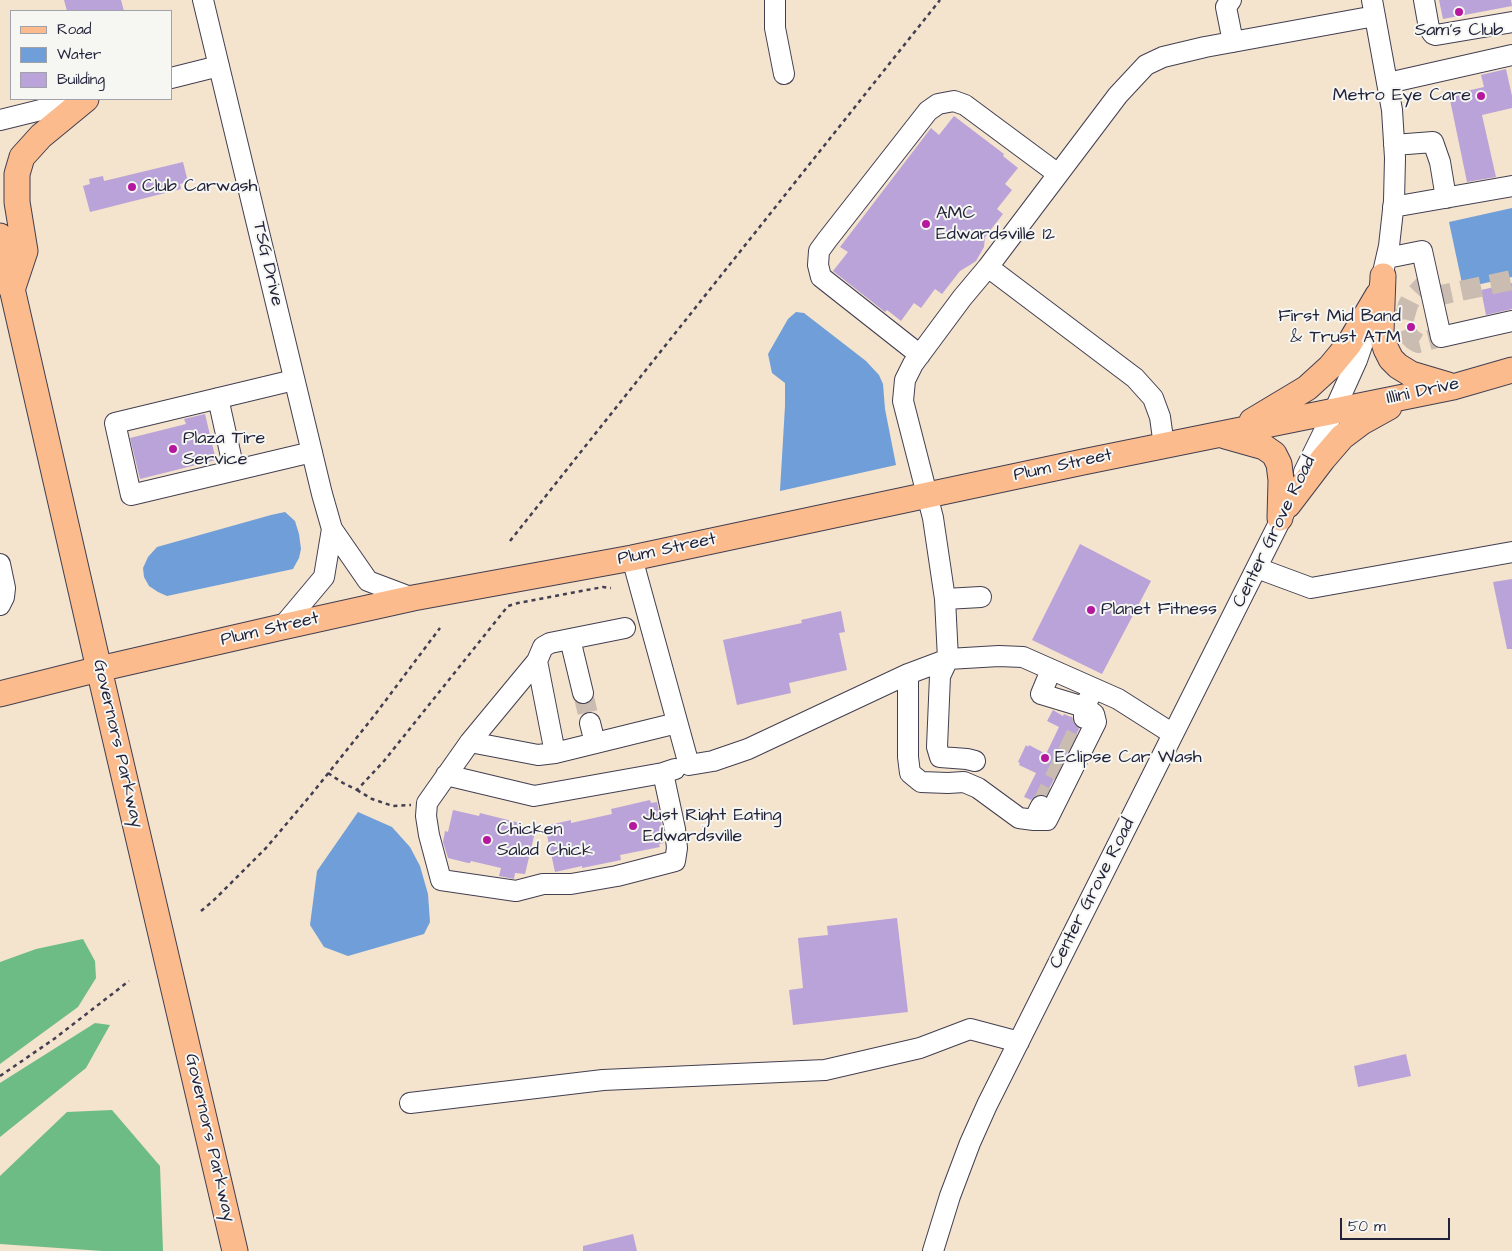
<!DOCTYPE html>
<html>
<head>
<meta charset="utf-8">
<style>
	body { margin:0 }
	#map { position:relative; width:1512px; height:1251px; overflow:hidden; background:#f4e3cd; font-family:"Architects Daughter",sans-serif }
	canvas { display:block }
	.legend { position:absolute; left:10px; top:10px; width:162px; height:90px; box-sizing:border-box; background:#f6f6f2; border:1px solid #a1a1a9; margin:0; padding:6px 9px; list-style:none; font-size:15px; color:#22223b }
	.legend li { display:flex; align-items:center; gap:10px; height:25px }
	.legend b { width:25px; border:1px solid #a1a1a9 }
	.scale { position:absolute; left:1340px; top:1218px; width:110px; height:22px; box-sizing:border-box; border:2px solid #22223b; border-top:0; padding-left:6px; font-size:15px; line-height:18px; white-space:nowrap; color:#22223b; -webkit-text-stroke:4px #f6f6f2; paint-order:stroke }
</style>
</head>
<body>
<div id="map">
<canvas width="1512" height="1251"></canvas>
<ul class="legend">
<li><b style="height:6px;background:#fbbb8c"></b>Road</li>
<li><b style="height:14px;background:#6f9ed8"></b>Water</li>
<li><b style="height:14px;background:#baa3d8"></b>Building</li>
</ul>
<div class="scale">50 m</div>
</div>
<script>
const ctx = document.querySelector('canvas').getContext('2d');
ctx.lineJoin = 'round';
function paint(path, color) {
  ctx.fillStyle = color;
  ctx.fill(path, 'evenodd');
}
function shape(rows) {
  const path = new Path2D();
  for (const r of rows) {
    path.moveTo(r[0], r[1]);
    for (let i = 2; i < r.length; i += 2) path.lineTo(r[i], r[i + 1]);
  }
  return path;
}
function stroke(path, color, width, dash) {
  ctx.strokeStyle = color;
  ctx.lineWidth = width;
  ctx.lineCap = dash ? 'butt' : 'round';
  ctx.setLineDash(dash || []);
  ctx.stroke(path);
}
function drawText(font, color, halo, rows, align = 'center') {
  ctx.font = font + ' "Architects Daughter",sans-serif';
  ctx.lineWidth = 4;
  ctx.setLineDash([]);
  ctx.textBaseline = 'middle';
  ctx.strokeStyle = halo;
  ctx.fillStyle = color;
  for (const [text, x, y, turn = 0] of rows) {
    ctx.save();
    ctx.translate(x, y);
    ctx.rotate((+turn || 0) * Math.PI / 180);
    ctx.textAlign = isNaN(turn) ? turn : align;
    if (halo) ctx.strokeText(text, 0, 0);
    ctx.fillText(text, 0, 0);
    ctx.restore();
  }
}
paint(shape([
	[83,939,95,961,96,978,78,1007,0,1064,0,962,36,949],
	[95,1023,110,1025,86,1068,0,1137,0,1083],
	[112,1110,160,1166,163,1251,102,1251,0,1244,0,1176,67,1112]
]), '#6dbc86');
paint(shape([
	[1512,208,1512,277,1463,288,1449,222],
	[796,312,804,313,866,361,879,375,883,384,885,409,896,465,780,491,785,406,785,383,772,373,768,354,788,319],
	[285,512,295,521,299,534,301,549,299,558,293,569,167,596,158,592,149,586,144,577,143,568,148,557,157,547,271,515],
	[358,812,392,827,410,847,420,866,428,894,430,922,424,934,348,956,324,947,310,925,317,871]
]), '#6f9ed8');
paint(shape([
	[64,0,121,0,124,11,67,11],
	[1439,0,1511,0,1512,6,1443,19],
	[1506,69,1512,96,1512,108,1482,115,1496,177,1467,182,1449,95,1484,87,1481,75],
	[954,116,1004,154,1003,156,1018,168,1005,184,1012,190,997,209,1003,214,985,237,984,247,976,261,970,265,960,271,942,294,935,289,921,308,914,303,901,321,887,310,885,312,833,271,848,252,840,247,931,128,939,135],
	[183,162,188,182,180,184,181,189,90,212,83,186,90,184,89,179,103,176,104,181],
	[1512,283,1512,309,1486,315,1481,290],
	[205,414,216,460,140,479,130,438,186,424,184,419],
	[1080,544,1151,581,1102,674,1032,640],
	[1512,579,1512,649,1507,649,1493,582],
	[841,611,845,632,839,633,847,670,789,683,791,693,737,705,723,640,802,623,801,620],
	[1053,710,1063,716,1064,714,1071,717,1072,716,1074,723,1079,729,1046,795,1040,794,1035,796,1031,800,1024,797,1036,773,1019,765,1020,763,1018,762,1026,745,1028,747,1029,745,1046,754,1059,727,1047,721],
	[650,800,651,803,657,802,663,831,664,843,659,844,660,847,620,855,621,860,582,868,582,866,555,872,545,826,571,820,571,823,612,814,611,809],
	[453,810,479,816,480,813,520,823,518,831,526,829,535,832,525,874,515,873,514,879,499,876,501,868,471,861,470,863,468,863,448,858,443,842,445,831,448,832],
	[897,918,908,1012,793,1025,789,990,803,988,798,938,828,935,827,926],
	[1406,1054,1411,1076,1358,1087,1354,1066],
	[633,1234,637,1251,583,1251,583,1246]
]), '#baa3d8');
stroke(shape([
	[1428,277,1425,284,1411,299,1408,305,1404,319,1405,327,1409,336,1413,340,1418,343,1441,337],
	[1432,297,1512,280],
	[583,693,590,723],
	[1041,806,1084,718]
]), '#cabcb0', 20, [20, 10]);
const minor = shape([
	[203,0,322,494,332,529,324,577,282,627],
	[775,0,775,28,784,74],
	[1231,0,1226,7,1233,42],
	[1372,0,1392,110,1395,158,1394,201,1389,246,1379,290],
	[1424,0,1429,28,1433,34,1436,35,1512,22],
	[171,78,219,66],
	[1388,83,1512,55],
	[0,120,85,99],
	[1394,145,1433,142,1440,162,1446,198],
	[1393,207,1512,186],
	[1387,258,1422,251,1441,337,1512,321],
	[988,267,1118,95,1146,65,1163,57,1205,47,1375,16],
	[920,355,821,277,818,265,819,251,827,240,928,111,938,104,954,101,965,105,1058,174],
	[294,380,115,423,131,495,312,452],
	[218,398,234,470],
	[1304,472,1334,411,1357,360,1369,325],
	[332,529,368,581,413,598],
	[632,558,689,765,713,761,748,749,908,674,948,659,945,599,933,518,903,401,905,380,913,364,962,298,988,267,1135,378,1153,398,1160,417,1164,446],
	[0,564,5,588,4,597,0,605],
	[1257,568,1311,588,1512,552],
	[945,599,981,597],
	[570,639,583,693],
	[537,661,543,647,550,643,625,628],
	[1051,670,1041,694,1084,707,1084,718],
	[908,674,908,757,910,773,921,782,948,783,964,782,978,788,1019,818,1034,820,1041,806],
	[590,723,595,743],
	[470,742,538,755,555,753,677,723],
	[555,753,537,661,470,742,427,803,426,816,429,835,441,880,516,891,543,884,571,884,617,876,675,861,677,848,675,829,663,773],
	[975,761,967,759,940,757,937,747,940,676,948,659,999,656,1023,657,1118,699,1173,734],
	[446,775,534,796,663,773,675,769],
	[1038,820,1047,820,1096,722,1094,714,1084,707,1094,689],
	[410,1103,603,1080,825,1070,920,1048,970,1029,1019,1042],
	[933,1251,950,1196,970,1143,987,1105,1288,505]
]);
const major = shape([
	[0,236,99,669,235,1251],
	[1383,276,1381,333,1386,349,1391,359,1398,366,1411,374,1448,385],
	[12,290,25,251,17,202,17,174,22,157,41,136,86,99],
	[1252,421,1307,388,1330,367,1349,344,1378,295],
	[1225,436,1264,447,1274,454,1279,464,1281,480,1280,518],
	[1288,505,1323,459,1342,437,1362,422,1389,407],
	[0,694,99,669,282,627,413,598,632,558,1083,462,1453,387,1512,370]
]);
stroke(minor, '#423f51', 22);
stroke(major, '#423f51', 27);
stroke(shape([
	[510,541,940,0],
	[328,773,343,783,357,790,384,761,508,606,518,603,603,587,611,588],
	[357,790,372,799,393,806,411,805],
	[201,911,213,901,266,848,310,796,374,716,440,628],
	[0,1076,54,1039,129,981]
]), '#423f51', 2.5, [4, 4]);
stroke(minor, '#fff', 20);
stroke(major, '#fbbb8c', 25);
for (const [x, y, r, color] of [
	[1459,12,5,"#b5179e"],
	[1481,96,5,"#b5179e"],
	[132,187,5,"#b5179e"],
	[926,224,5,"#b5179e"],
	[1411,327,5,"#b5179e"],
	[173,449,5,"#b5179e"],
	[1091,610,5,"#b5179e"],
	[1045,758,5,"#b5179e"],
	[633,826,5,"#b5179e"],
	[487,840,5,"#b5179e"]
]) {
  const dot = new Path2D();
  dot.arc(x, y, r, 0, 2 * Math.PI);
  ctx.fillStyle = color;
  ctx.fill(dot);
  stroke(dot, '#f6f6f2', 2);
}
drawText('18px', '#22223b', '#f6f6f2', [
	["Sam's Club",1459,31,"center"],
	["Metro Eye Care",1471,96,"right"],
	["Club Carwash",142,187],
	["AMC",936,214],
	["Edwardsville 12",936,235],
	["First Mid Band",1401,317,"right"],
	["& Trust ATM",1401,338,"right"],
	["Plaza Tire",183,439],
	["Service",183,460],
	["Planet Fitness",1101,610],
	["Eclipse Car Wash",1055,758],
	["Just Right Eating",643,816],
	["Edwardsville",643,837],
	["Chicken",497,830],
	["Salad Chick",497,851]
], 'left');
drawText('18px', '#22223b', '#f6f6f2', [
	["TSG Drive",267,264,77],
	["Illini Drive",1423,392,-12],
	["Plum Street",1063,466,-12],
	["Center Grove Road",1275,532,-64],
	["Plum Street",667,550,-12],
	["Plum Street",270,630,-13],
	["Governors Parkway",117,744,77],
	["Center Grove Road",1093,894,-63],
	["Governors Parkway",209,1138,77]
]);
</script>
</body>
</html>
